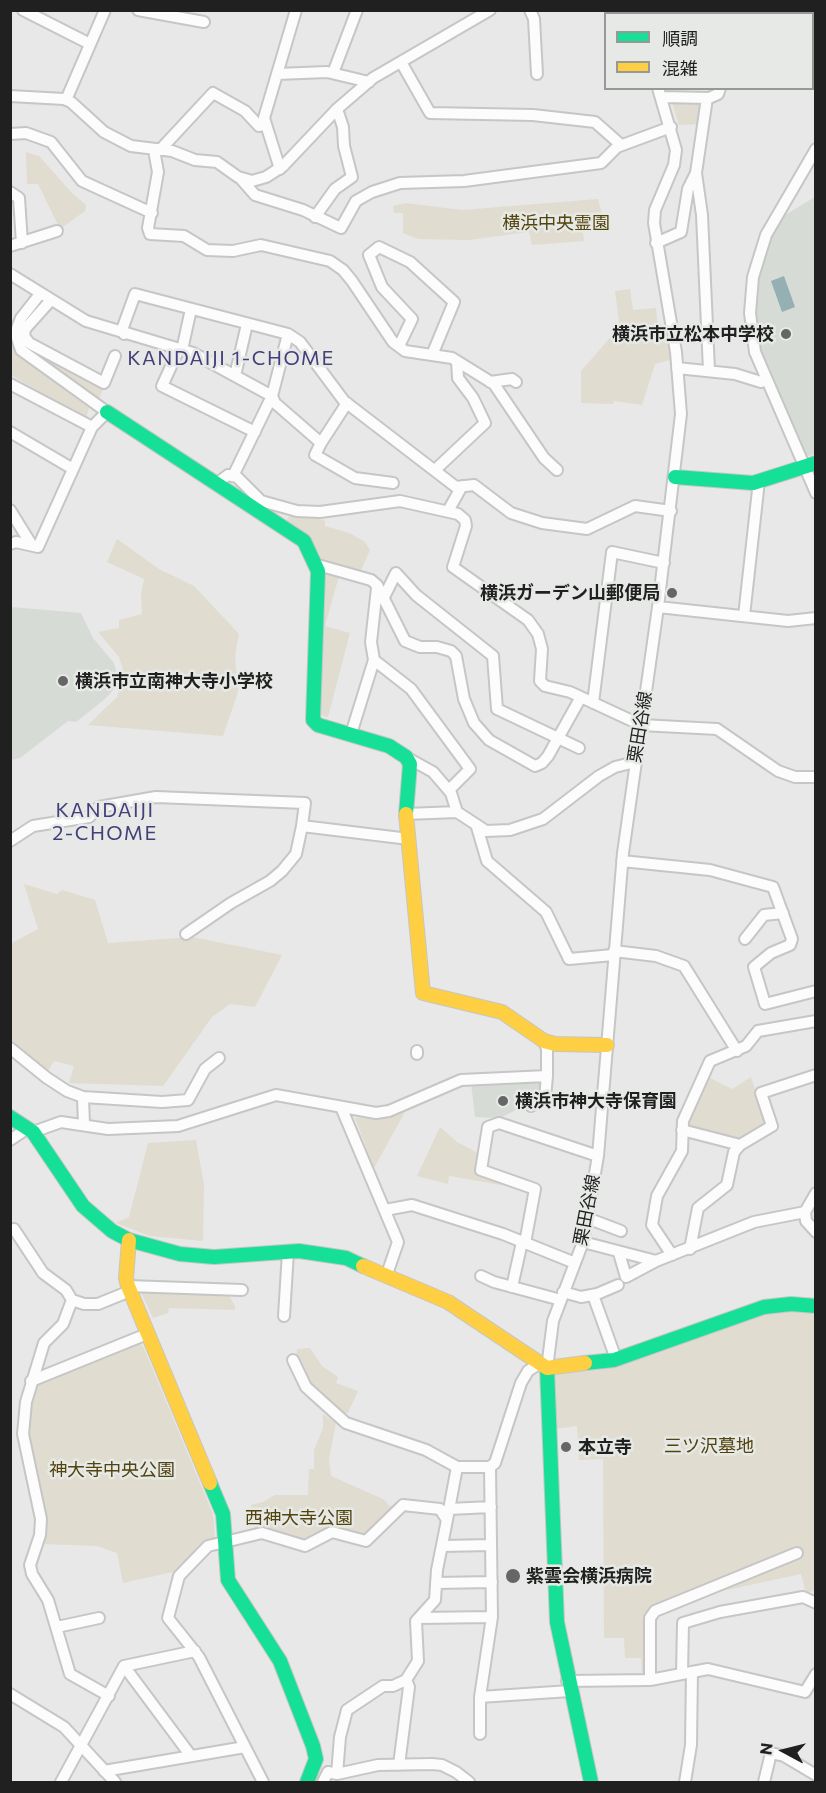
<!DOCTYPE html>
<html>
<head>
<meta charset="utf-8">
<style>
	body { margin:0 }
	#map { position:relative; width:826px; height:1793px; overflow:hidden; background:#e7e8e7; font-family:Commissioner,"Noto Sans JP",sans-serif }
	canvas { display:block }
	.frame { position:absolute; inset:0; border:12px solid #1f201f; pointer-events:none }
	.legend { position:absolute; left:604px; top:12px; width:210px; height:78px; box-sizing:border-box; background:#e6e9e6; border:2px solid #969996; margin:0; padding:8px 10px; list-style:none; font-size:18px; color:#1f201f }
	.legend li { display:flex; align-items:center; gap:12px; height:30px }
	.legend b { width:30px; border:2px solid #969996 }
	.north { position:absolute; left:754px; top:1721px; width:60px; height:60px; -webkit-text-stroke:4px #e6e9e6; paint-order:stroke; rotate:277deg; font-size:16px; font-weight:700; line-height:24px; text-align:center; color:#1f201f }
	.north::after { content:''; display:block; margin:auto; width:21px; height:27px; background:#1f201f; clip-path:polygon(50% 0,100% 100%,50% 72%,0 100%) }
</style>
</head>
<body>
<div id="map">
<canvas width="826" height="1793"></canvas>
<div class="frame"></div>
<ul class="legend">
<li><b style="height:8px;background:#16e098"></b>順調</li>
<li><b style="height:8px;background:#ffcf43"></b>混雑</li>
</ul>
<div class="north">N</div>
</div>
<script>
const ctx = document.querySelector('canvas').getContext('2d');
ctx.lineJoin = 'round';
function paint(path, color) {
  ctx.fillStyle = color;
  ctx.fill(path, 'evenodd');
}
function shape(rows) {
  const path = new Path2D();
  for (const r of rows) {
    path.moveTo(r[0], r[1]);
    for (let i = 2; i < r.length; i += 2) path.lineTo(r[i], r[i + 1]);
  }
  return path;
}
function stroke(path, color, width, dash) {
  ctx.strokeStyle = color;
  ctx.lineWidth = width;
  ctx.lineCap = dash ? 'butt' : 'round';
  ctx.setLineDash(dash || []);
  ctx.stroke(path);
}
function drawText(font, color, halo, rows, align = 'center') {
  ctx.font = font + ' Commissioner,"Noto Sans JP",sans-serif';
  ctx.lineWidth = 5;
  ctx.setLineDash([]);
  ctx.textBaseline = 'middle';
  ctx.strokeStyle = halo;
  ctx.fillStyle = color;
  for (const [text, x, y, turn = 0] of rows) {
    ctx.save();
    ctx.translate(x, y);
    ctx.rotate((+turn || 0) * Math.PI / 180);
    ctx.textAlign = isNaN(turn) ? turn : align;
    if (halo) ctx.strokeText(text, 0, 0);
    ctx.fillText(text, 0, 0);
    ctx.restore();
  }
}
paint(shape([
	[815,197,816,453,809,456,803,454,760,351,755,317,760,267,772,233,782,217],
	[11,607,81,613,93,638,114,663,117,674,114,689,105,699,76,722,68,721,20,758,11,760],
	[538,1081,542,1083,542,1097,500,1118,475,1117,471,1083]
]), '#d6dbd6');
paint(shape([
	[672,103,700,103,699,124,679,125],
	[26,152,39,156,72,193,86,205,85,211,60,229,38,184,27,184],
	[598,199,604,223,582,226,584,241,532,245,529,232,468,240,418,239,403,233,403,213,394,213,393,206,406,203,462,210],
	[630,289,633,310,656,308,659,336,667,338,670,360,655,364,642,405,614,401,613,404,581,403,581,371,616,331,619,321,615,291],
	[10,340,18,356,89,408,86,419,11,375],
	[28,346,103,389,99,399,26,347],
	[290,515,312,516,325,521,325,526,349,533,364,541,370,550,360,572,323,562,315,545,307,536,286,521],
	[117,539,159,569,194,586,239,634,235,655,238,692,223,736,88,725,117,697,124,673,119,657,98,632,119,628,119,620,142,614,141,594,144,579,107,562],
	[324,572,339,576,325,626,350,633,328,717,320,715],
	[24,884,57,894,62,890,95,900,108,943,192,937,282,955,255,1007,230,1004,212,1017,163,1086,69,1083,74,1066,54,1061,48,1071,11,1043,10,944,38,929],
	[708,1077,732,1089,751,1077,767,1126,740,1142,690,1129,687,1126],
	[406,1110,374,1168,355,1118,387,1117],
	[440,1127,457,1142,480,1154,477,1172,504,1182,501,1185,449,1176,448,1184,417,1176],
	[196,1140,204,1185,203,1241,150,1236,116,1223,129,1217,148,1143],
	[144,1289,227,1292,235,1306,235,1310,169,1308,168,1313,153,1318,141,1292],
	[783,1310,815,1313,815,1590,806,1594,801,1574,699,1596,647,1616,647,1676,642,1676,641,1658,625,1658,624,1638,604,1638,603,1459,579,1460,577,1426,555,1429,555,1375,601,1367,769,1311],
	[137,1343,143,1346,213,1514,215,1538,178,1571,123,1583,117,1553,97,1546,42,1544,26,1434,33,1387],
	[310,1348,322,1366,338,1377,336,1383,358,1391,348,1413,342,1413,314,1391,296,1358,297,1349],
	[323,1414,336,1423,329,1459,331,1476,385,1500,389,1506,399,1505,365,1539,332,1530,305,1543,255,1530,251,1505,263,1502,275,1495,308,1495,309,1469,314,1469,314,1450,323,1428]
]), '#e0dccf');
paint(shape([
	[784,276,795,307,782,312,771,281]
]), '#95b0b2');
const street = shape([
	[23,10,90,44],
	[138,10,204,22],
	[530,10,534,19,537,74],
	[638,10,639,14],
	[738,14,738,10],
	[401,62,430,113,533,115,595,122,621,145],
	[333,73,357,10],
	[277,74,327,72,369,82],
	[10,96,64,99,71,102,104,132,131,146,172,151,195,160,217,162,238,177,252,181,266,177,283,166,337,109,373,78,490,10],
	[661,97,709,98,718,94,720,88],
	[707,98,696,173,702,215,709,370],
	[66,100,105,10],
	[10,134,26,133,51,142,82,181,152,213],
	[816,149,766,235,753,277,750,313,755,352,816,493],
	[154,150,158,172,148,228,150,234,184,236,207,250,233,251,261,245,330,261,343,270,352,281,393,342,405,351,452,358,494,384,544,458,557,470],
	[160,150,213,93,245,111,259,126,264,124],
	[280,169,264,118,296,10],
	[241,179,255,195,303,210,341,228,356,201,372,192,400,183,464,181,601,163,617,147,671,127],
	[10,192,19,198,22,243],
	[315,217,335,189,352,177,344,146,343,127,337,109],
	[656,243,681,232,688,189,696,173],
	[10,246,57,231],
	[10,274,86,321,193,353,272,396,275,403,321,443,315,455,355,478,393,483],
	[51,300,25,329,24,336,29,343,104,383,115,356],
	[124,334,123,327,135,294,288,334,300,342,344,401,456,487,474,485,511,513,542,523,587,529,635,506,671,511],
	[399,346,412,319,382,287,369,255,379,247,410,262,454,302,432,355],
	[179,349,162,386,255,432],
	[182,350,191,309],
	[677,368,735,374,761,382],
	[235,376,247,324],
	[490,382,512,379,516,382],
	[10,384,92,427],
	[10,432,73,469],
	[321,443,347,403],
	[435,470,485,423,473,398,458,378,457,361],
	[233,476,272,396,288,334],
	[216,484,228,475,237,477,261,501,297,511,320,512,400,501,458,514,465,520,466,526,453,567,528,620,538,634,542,649,540,681,545,686,570,692,641,725,717,729,778,771,795,777,816,777],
	[10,510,31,544],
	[448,511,462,486],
	[10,544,16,542,38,547,92,427,107,412,21,350,17,338,17,328,21,318,40,294],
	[318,565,371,580,377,585,405,641,420,647,437,647,451,651,456,656,464,699,474,723,489,740,535,766,542,763,548,756,581,697],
	[383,599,396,573,416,595,493,656,497,709,579,748],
	[658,607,788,621,816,618],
	[744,616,759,481],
	[374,660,411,689,470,769,449,790],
	[593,703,612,552,664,563],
	[351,734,374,660,371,642,377,588],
	[406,757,433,772,451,793,457,812,486,831,510,830,543,819,599,776,615,767,635,762],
	[406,814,457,812],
	[477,827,487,861,546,912,569,959,613,955],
	[10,841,33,826,89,817,99,807,156,797,305,803,302,826,409,839],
	[622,861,710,870,773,887,792,939,790,945,771,953,754,967,765,1004,816,991],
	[186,934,231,903,270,881,282,871,296,854,302,826],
	[745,939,764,915,783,913],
	[614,951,656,956,684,966,737,1051],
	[10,1048,47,1078,67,1091,83,1097,162,1102,188,1100,205,1069,219,1058],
	[417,1054,417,1051],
	[83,1097,84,1125],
	[531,1106,545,1098,547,1076],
	[341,1107,398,1242,387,1274],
	[682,1130,740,1145],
	[33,1132,61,1122,108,1129,178,1126,276,1095,376,1113,389,1111,461,1080,547,1076,547,1049,544,1041],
	[10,1140,28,1128],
	[816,1193,805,1212,806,1221,816,1232],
	[385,1210,412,1205,503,1234,575,1263],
	[587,1218,621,1231],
	[14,1229,43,1273,66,1290,72,1300,84,1304,98,1304,130,1291],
	[583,1242,656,1261,754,1222,805,1212],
	[525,1243,535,1189,481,1170,488,1127,499,1123,598,1156],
	[690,1249,698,1208,727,1185,734,1152,740,1145,772,1126,761,1093,816,1075],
	[619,1253,626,1277,656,1261],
	[672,1255,652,1225,657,1196,682,1151,683,1121,710,1061,746,1046,758,1031,816,1021],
	[481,1276,494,1282,561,1300],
	[128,1286,242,1290],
	[512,1287,522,1242],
	[563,1292,581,1297,597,1294,618,1285],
	[593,1295,616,1359],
	[72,1300,63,1324,44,1343,26,1402,23,1434,41,1519,40,1535,30,1565,32,1574,48,1600,70,1674,109,1696],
	[284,1316,288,1252],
	[293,1360,306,1387,346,1423,426,1450,457,1467],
	[547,1368,553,1321,583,1242,598,1156,623,853,658,607,681,414,676,352,654,223,655,210,674,165,676,150,658,88],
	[31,1381,147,1334],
	[490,1467,492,1617,480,1697,570,1691],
	[449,1509,491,1507],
	[442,1546,491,1545],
	[436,1583,492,1582],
	[419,1618,492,1617],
	[57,1627,99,1618],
	[124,1666,191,1756],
	[692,1672,708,1669,805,1692,816,1674],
	[682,1674,683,1623,720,1612,803,1597,816,1603],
	[650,1680,650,1618,655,1611,797,1553],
	[567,1681,650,1680,692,1672,691,1745,685,1782],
	[10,1694,64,1727,115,1782],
	[480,1734,480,1697],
	[399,1765,409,1687,406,1680],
	[104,1771,245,1747],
	[337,1774,378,1765,432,1764,442,1765,456,1772,469,1782],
	[61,1782,124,1666,195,1651],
	[263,1782,199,1657,168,1618,179,1576,208,1546,262,1533,305,1546,332,1532,366,1541,403,1505,440,1509,447,1520,457,1467,490,1467,495,1463,521,1383,528,1371,540,1363],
	[323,1782,328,1772,337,1774,340,1737,347,1710,383,1686,393,1686,406,1680,418,1661,416,1621,435,1600,437,1570,447,1520],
	[764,1782,771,1753,784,1756,816,1775]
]);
const fast = shape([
	[107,412,304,541,318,571,313,720,318,725,389,746,406,757,410,764,406,814],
	[675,477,753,483,816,463],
	[10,1117,33,1132,83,1206,112,1231,129,1240,180,1254,214,1257,299,1251,346,1258,363,1266],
	[585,1363,614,1360,764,1307,791,1304,816,1306],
	[547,1368,557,1622,591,1782],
	[210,1483,223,1514,228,1580,280,1661,313,1746,316,1759,307,1782]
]);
const slow = shape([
	[406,814,423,993,502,1012,544,1041,555,1044,607,1045],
	[129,1240,126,1278,128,1286,210,1483],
	[363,1266,448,1302,547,1368,585,1363]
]);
stroke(street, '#c5c6c5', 14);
stroke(fast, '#c5c6c5', 16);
stroke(slow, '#c5c6c5', 16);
stroke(street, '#fbfcfb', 10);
stroke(fast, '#16e098', 14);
stroke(slow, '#ffcf43', 14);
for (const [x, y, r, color] of [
	[786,334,6,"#656665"],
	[672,593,6,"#656665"],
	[63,681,6,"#656665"],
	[503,1101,6,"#656665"],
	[566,1447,6,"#656665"],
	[513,1576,8,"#656665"]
]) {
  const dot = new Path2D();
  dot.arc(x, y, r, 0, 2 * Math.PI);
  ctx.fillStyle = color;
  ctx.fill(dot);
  stroke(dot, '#e6e9e6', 2);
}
drawText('18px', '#53430d', '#e6e9e6', [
	["横浜中央霊園",556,223],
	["三ツ沢墓地",709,1446],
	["神大寺中央公園",112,1470],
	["西神大寺公園",299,1518]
]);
drawText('bold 18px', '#1f201f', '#e6e9e6', [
	["横浜市立松本中学校",774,334,"right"],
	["横浜ガーデン山郵便局",660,593,"right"],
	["横浜市立南神大寺小学校",75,681],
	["横浜市神大寺保育園",515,1101],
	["本立寺",578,1447],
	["紫雲会横浜病院",526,1576]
], 'left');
drawText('18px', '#1f201f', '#e6e9e6', [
	["栗田谷線",640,727,-81],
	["栗田谷線",587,1210,-79]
]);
ctx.letterSpacing = '1.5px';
drawText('20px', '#443e7b', '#e6e9e6', [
	["KANDAIJI 1-CHOME",231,358],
	["KANDAIJI",105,810],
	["2-CHOME",105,833]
]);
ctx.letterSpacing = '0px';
</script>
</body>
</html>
